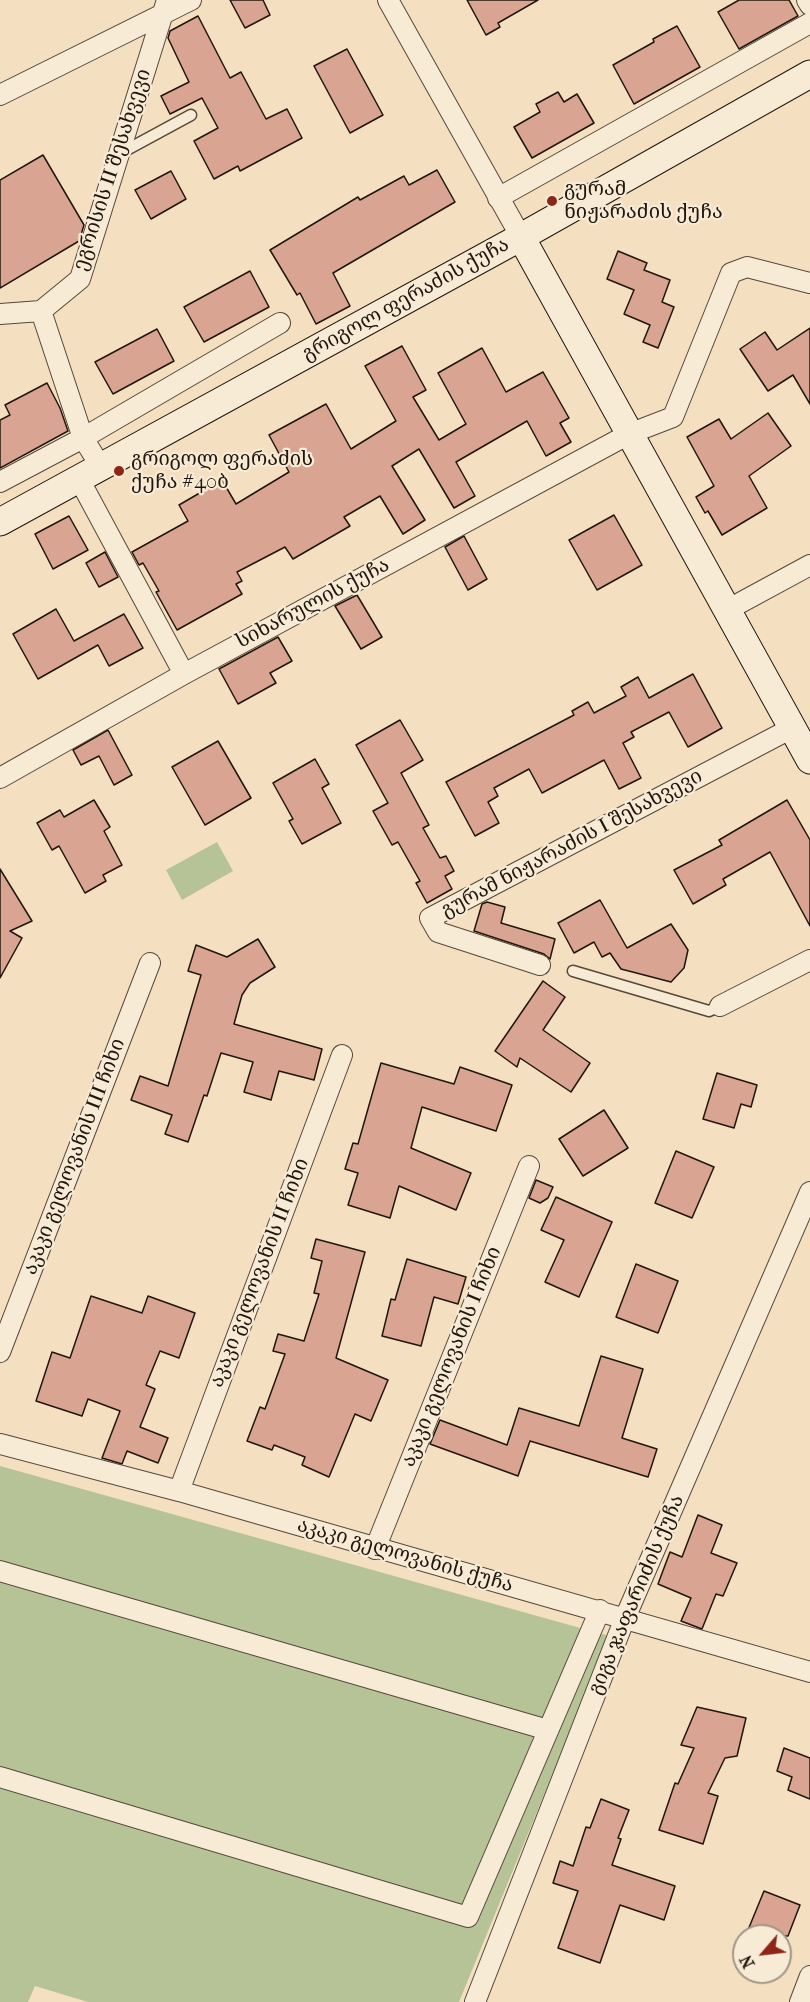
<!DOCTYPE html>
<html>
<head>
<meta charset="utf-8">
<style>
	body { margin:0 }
	#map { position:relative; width:810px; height:2002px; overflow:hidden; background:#f4e0c0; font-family:"IM FELL French Canon",serif }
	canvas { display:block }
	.north { position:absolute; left:732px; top:1924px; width:60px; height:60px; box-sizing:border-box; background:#f8ebd6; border:2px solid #a29686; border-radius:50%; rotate:242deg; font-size:16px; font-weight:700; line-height:24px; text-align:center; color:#20160d }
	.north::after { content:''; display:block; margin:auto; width:21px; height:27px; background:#8f2418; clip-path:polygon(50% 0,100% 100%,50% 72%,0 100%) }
</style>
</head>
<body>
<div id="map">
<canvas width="810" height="2002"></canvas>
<div class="north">N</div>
</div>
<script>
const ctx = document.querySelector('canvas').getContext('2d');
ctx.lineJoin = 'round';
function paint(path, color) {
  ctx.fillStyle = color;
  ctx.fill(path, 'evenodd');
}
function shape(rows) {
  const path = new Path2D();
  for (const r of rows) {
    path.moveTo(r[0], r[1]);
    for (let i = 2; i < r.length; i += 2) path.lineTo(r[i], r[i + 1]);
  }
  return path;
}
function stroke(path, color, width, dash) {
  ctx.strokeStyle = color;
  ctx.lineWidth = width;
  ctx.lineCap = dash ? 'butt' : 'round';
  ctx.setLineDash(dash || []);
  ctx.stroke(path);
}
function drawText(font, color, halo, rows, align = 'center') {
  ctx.font = font + ' "IM FELL French Canon","Noto Serif Georgian",serif';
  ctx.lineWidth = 4.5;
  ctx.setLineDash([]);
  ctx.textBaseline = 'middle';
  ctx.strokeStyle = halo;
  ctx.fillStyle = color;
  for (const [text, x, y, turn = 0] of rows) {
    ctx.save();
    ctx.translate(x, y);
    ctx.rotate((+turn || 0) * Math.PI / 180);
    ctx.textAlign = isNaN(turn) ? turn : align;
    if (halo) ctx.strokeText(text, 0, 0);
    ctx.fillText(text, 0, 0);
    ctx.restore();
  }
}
paint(shape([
	[217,842,233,871,182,900,166,870],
	[0,1466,609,1636,459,2002,88,2002,35,1986,28,2002,0,2002]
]), '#b5c397');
const building = shape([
	[230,0,263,0,270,15,245,28,230,0],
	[467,0,538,0,498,23,500,27,486,35,467,0],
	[739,0,789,0,798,16,739,49,718,12,739,0],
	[198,16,230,78,241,72,266,119,287,109,302,138,240,171,238,166,214,179,194,141,218,128,202,98,170,114,161,96,189,82,168,38,170,31,198,16],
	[677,26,700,67,634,104,613,65,654,42,653,39,677,26],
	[347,49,383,115,350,133,314,66,347,49],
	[558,92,564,102,577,94,594,123,532,158,514,127,540,112,536,104,558,92],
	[43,155,84,225,79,241,0,288,0,180,43,155],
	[437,170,455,202,333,273,350,306,316,324,300,293,297,295,270,250,358,197,360,200,404,176,409,185,437,170],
	[171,171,186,199,151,219,135,190,171,171],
	[618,251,647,263,644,270,670,280,662,302,674,307,658,348,643,342,650,325,624,314,634,290,607,279,618,251],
	[250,271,269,307,204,342,184,307,250,271],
	[810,328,810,404,793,375,768,391,740,349,765,332,777,350,810,328],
	[157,329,174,361,113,394,95,362,157,329],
	[402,346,426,390,413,397,439,440,466,424,438,373,482,348,506,392,543,372,569,418,560,423,571,442,546,456,527,421,456,462,475,496,454,508,419,449,392,466,425,520,403,534,380,496,344,517,350,526,293,559,285,547,237,572,242,581,236,584,242,594,177,630,156,592,159,591,143,563,139,565,132,552,188,521,179,505,222,480,236,504,289,472,269,435,326,404,351,449,396,421,365,366,402,346],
	[47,383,60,408,68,431,0,468,0,420,10,415,5,405,47,383],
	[768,413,791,446,749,476,767,508,722,535,708,511,705,513,696,497,714,486,687,437,719,419,731,439,768,413],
	[614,515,642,565,597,590,569,540,614,515],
	[69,516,88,550,53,569,35,534,69,516],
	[464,536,487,579,468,590,445,547,464,536],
	[105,552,118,577,99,587,86,563,105,552],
	[357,595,382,637,361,649,335,606,357,595],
	[56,609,74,641,124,614,143,648,109,666,98,645,38,679,13,634,56,609],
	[278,637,292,661,270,673,276,683,238,704,219,669,278,637],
	[693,674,722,728,688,747,669,712,631,732,634,737,623,743,641,778,619,789,604,760,542,793,529,769,494,788,498,796,488,802,499,823,475,836,446,782,574,715,572,711,588,702,594,713,626,696,621,687,638,677,649,698,693,674],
	[400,720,423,760,401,773,429,825,423,828,440,858,446,856,454,871,445,876,452,889,427,903,416,883,420,881,398,842,392,845,373,811,388,803,356,745,400,720],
	[108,730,132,775,114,785,99,756,81,765,73,750,108,730],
	[218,741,251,798,205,825,172,767,218,741],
	[315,759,329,784,322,788,341,823,302,844,289,821,293,819,273,783,315,759],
	[94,800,110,827,104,831,122,865,103,875,106,881,85,893,59,846,52,850,37,823,60,810,64,817,94,800],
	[787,800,810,840,810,926,770,852,723,879,726,885,693,904,674,870,722,845,719,840,787,800],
	[0,869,32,921,10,931,22,938,0,978,0,869],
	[600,900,627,948,671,924,688,950,684,968,671,982,621,969,610,953,602,957,594,942,574,953,558,923,600,900],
	[487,902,505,907,501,923,555,939,550,959,544,954,474,931,482,904,487,902],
	[258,939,275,967,250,983,242,995,234,1024,322,1049,314,1080,279,1071,271,1100,244,1092,253,1062,221,1053,207,1096,204,1095,188,1142,165,1134,172,1115,131,1100,140,1076,168,1086,201,975,188,971,196,945,227,957,258,939],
	[543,981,565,997,543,1030,590,1063,571,1092,520,1058,517,1067,495,1051,543,981],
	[381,1063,454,1084,460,1067,512,1085,496,1131,422,1107,411,1148,471,1173,456,1210,399,1186,390,1218,348,1205,358,1173,345,1169,353,1143,358,1144,381,1063],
	[717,1073,757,1085,751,1107,741,1104,734,1128,703,1119,717,1073],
	[604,1110,628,1148,583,1176,559,1139,604,1110],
	[676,1151,714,1167,692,1218,655,1203,676,1151],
	[536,1180,553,1187,548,1198,540,1203,529,1198,536,1180],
	[556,1197,612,1222,579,1297,545,1282,564,1240,541,1230,556,1197],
	[316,1239,365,1252,336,1358,388,1380,371,1421,355,1414,329,1477,302,1465,305,1457,274,1445,272,1450,247,1441,260,1407,265,1409,285,1354,273,1351,278,1334,304,1341,319,1294,314,1293,322,1261,311,1258,316,1239],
	[407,1259,466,1277,458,1304,434,1297,421,1346,382,1336,391,1299,395,1300,407,1259],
	[636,1264,678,1281,658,1333,616,1317,636,1264],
	[91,1296,142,1313,148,1296,195,1313,179,1358,160,1351,146,1385,155,1389,140,1427,168,1438,158,1463,127,1451,122,1464,102,1458,120,1411,88,1399,82,1416,36,1401,52,1352,70,1358,91,1296],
	[601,1356,643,1369,622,1438,657,1449,648,1477,530,1441,518,1476,430,1444,440,1420,507,1445,519,1408,579,1426,601,1356],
	[698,1515,722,1525,711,1553,737,1563,723,1596,716,1594,702,1629,681,1621,691,1598,658,1584,670,1552,682,1557,698,1515],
	[697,1707,746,1718,737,1756,725,1758,708,1793,718,1796,703,1844,659,1830,675,1783,678,1784,694,1748,681,1745,697,1707],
	[784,1748,810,1758,810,1799,788,1790,792,1777,777,1771,784,1748],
	[601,1799,629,1810,618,1838,621,1839,612,1865,675,1886,664,1920,620,1905,600,1963,558,1948,578,1891,553,1883,560,1861,573,1866,586,1827,590,1828,601,1799],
	[764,1891,800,1905,788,1936,764,1936,748,1930,764,1891]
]);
paint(building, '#daa492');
stroke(building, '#20160d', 1.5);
const lane = shape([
	[119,154,191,115],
	[573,971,709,1011,720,1006]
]);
const street = shape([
	[388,0,521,237],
	[807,0,810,5],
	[0,95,191,0],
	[498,198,810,23],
	[0,314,41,311],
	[101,467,83,438,41,311,80,279,167,0],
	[79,479,184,674],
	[0,482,83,438,280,323],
	[727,610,810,565],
	[0,778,184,674,629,434,673,417,731,273,747,267,810,283],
	[540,965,438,932,430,918,792,728],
	[720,1006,810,960],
	[0,1352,150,963],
	[0,1444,179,1491,810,1672],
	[179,1491,342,1055],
	[375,1549,529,1166],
	[0,1571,548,1730],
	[0,1777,468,1917,600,1610],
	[475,2002,625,1618,810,1192],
	[800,2002,810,1976]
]);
const secondary = shape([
	[521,237,810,760],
	[0,522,521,237,810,74]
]);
stroke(lane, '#55483a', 13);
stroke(street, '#55483a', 22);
stroke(secondary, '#20160d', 29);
stroke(lane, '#f8ebd6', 10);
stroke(street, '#f8ebd6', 20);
stroke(secondary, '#f8ebd6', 27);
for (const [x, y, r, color] of [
	[552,201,6,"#8f2418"],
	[119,471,6,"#8f2418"]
]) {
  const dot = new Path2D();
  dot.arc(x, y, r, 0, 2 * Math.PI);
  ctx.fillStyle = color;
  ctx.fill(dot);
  stroke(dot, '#f8ebd6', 2);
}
drawText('20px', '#20160d', '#f8ebd6', [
	["ეგრისის II შესახვევი",113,170,-72],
	["გრიგოლ ფერაძის ქუჩა",406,300,-29],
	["სიხარულის ქუჩა",313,604,-28],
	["გურამ ნიჟარაძის I შესახვევი",572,844,-28],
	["აკაკი გელოვანის III ჩიხი",75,1157,-69],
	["აკაკი გელოვანის II ჩიხი",260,1273,-69],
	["აკაკი გელოვანის I ჩიხი",452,1357,-68],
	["აკაკი გელოვანის ქუჩა",405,1556,16],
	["გიგა ჯაფარიძის ქუჩა",637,1595,-67]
]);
drawText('20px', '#20160d', '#f8ebd6', [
	["გურამ",564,190],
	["ნიჟარაძის ქუჩა",564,213],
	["გრიგოლ ფერაძის",131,460],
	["ქუჩა #40ბ",131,483]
], 'left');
</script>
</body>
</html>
